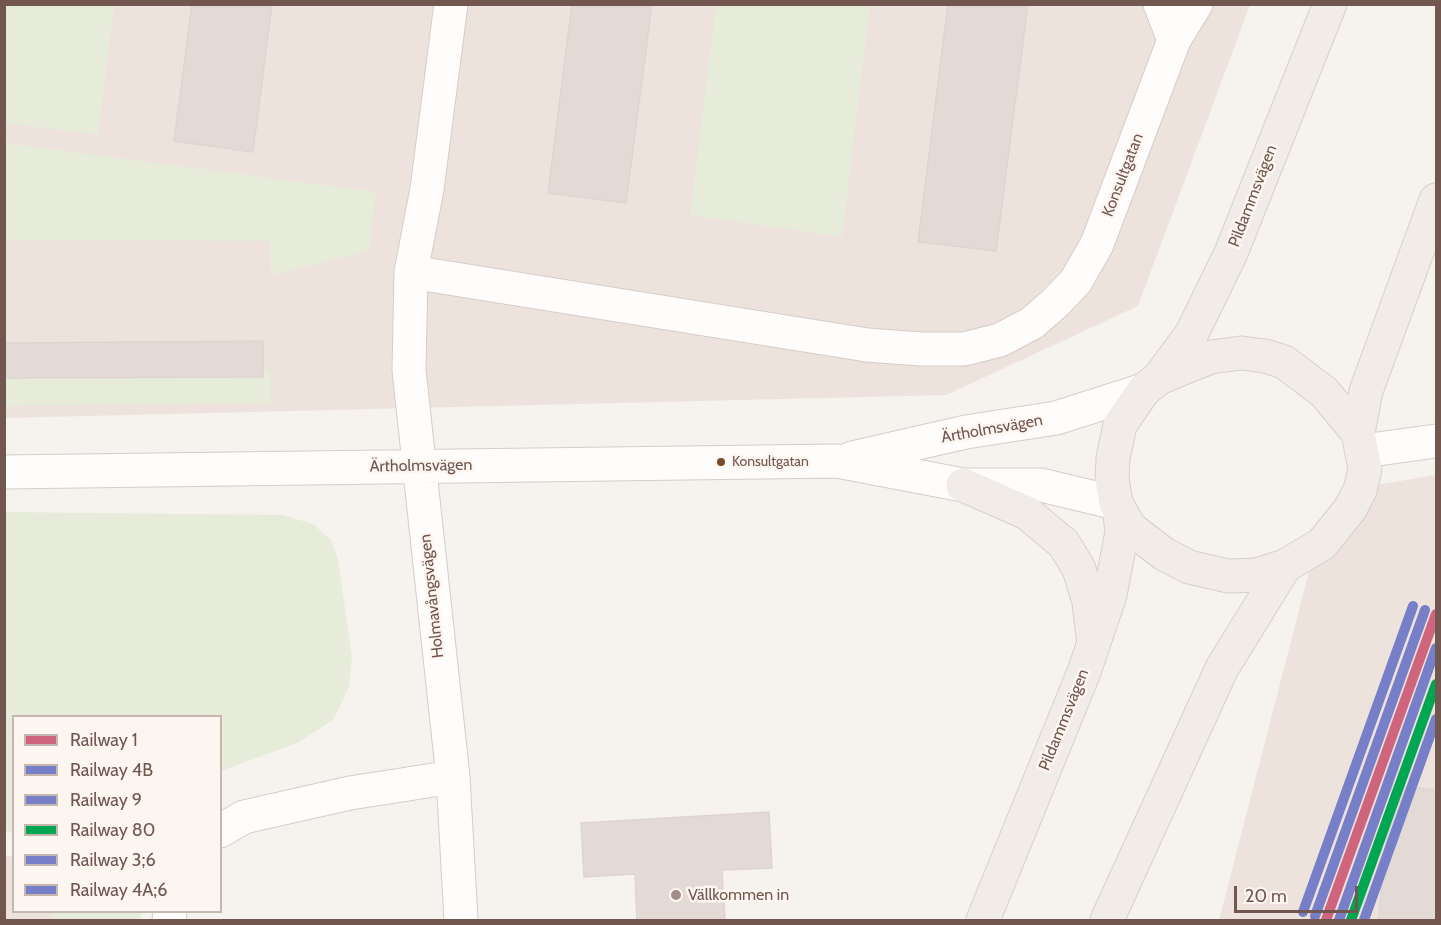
<!DOCTYPE html>
<html>
<head>
<meta charset="utf-8">
<style>
	body { margin:0 }
	#map { position:relative; width:1441px; height:925px; overflow:hidden; background:#f6f2ee; font-family:Cabin,sans-serif }
	canvas { display:block }
	.frame { position:absolute; inset:0; border:6px solid #725650; pointer-events:none }
	.legend { position:absolute; left:12px; top:715px; width:210px; height:198px; box-sizing:border-box; background:#fdf6f0; border:2px solid #c5b6b0; margin:0; padding:8px 10px; list-style:none; font-size:18px; color:#725650 }
	.legend li { display:flex; align-items:center; gap:12px; height:30px }
	.legend b { width:30px; border:2px solid #c5b6b0 }
	.scale { position:absolute; left:1234px; top:886px; width:124px; height:27px; box-sizing:border-box; border:3px solid #725650; border-top:0; padding-left:8px; font-size:18px; line-height:21px; white-space:nowrap; color:#725650; -webkit-text-stroke:4px #fdf6f0; paint-order:stroke }
</style>
</head>
<body>
<div id="map">
<canvas width="1441" height="925"></canvas>
<div class="frame"></div>
<ul class="legend">
<li><b style="height:8px;background:#cf657c"></b>Railway 1</li>
<li><b style="height:8px;background:#767fc8"></b>Railway 4B</li>
<li><b style="height:8px;background:#767fc8"></b>Railway 9</li>
<li><b style="height:8px;background:#00a651"></b>Railway 80</li>
<li><b style="height:8px;background:#767fc8"></b>Railway 3;6</li>
<li><b style="height:8px;background:#767fc8"></b>Railway 4A;6</li>
</ul>
<div class="scale">20 m</div>
</div>
<script>
const ctx = document.querySelector('canvas').getContext('2d');
ctx.lineJoin = 'round';
function paint(path, color) {
  ctx.fillStyle = color;
  ctx.fill(path, 'evenodd');
}
function shape(rows) {
  const path = new Path2D();
  for (const r of rows) {
    path.moveTo(r[0], r[1]);
    for (let i = 2; i < r.length; i += 2) path.lineTo(r[i], r[i + 1]);
  }
  return path;
}
function stroke(path, color, width, dash) {
  ctx.strokeStyle = color;
  ctx.lineWidth = width;
  ctx.lineCap = dash ? 'butt' : 'round';
  ctx.setLineDash(dash || []);
  ctx.stroke(path);
}
function drawText(font, color, halo, rows, align = 'center') {
  ctx.font = font + ' Cabin,sans-serif';
  ctx.lineWidth = 5;
  ctx.setLineDash([]);
  ctx.textBaseline = 'middle';
  ctx.strokeStyle = halo;
  ctx.fillStyle = color;
  for (const [text, x, y, turn = 0] of rows) {
    ctx.save();
    ctx.translate(x, y);
    ctx.rotate((+turn || 0) * Math.PI / 180);
    ctx.textAlign = isNaN(turn) ? turn : align;
    if (halo) ctx.strokeText(text, 0, 0);
    ctx.fillText(text, 0, 0);
    ctx.restore();
  }
}
paint(shape([
	[4,5,1250,5,1138,306,946,395,5,418],
	[1436,475,1436,920,1219,920,1323,517,1363,487],
	[4,855,13,857,14,912,53,912,52,920,5,920]
]), '#eee3dc');
paint(shape([
	[5,4,114,5,98,135,5,123],
	[716,5,870,5,842,237,690,215],
	[5,143,376,192,369,251,271,275,270,241,5,240],
	[4,369,270,370,271,403,5,406],
	[5,512,283,515,313,524,331,540,338,560,352,658,349,687,333,720,297,743,221,771,220,716,14,716,13,833,5,831],
	[53,912,142,912,140,920,52,920]
]), '#e7ecda');
const building = shape([
	[192,4,272,4,253,152,174,141,192,4],
	[572,4,652,4,626,203,548,193,572,4],
	[948,4,1028,4,996,251,918,242,948,4],
	[263,341,263,377,4,378,4,343,263,341],
	[1392,785,1437,790,1437,921,1378,921,1392,785],
	[769,812,772,868,722,870,725,921,637,921,635,874,584,877,581,823,769,812]
]);
paint(building, '#e3dad5');
stroke(building, '#dfd4d0', 1.5);
const minor = shape([
	[451,4,427,189,411,272,409,370,453,777,461,920],
	[1160,4,1174,40],
	[411,272,867,345,921,349,964,349,1000,340,1032,323,1055,303,1076,281,1097,244,1174,40,1196,4],
	[1363,451,1436,441],
	[852,458,966,432,1056,418,1144,390],
	[4,472,837,461,963,485,1041,485,1116,503],
	[220,831,244,817,350,793,453,777],
	[169,920,170,912]
]);
const major = shape([
	[1241,353,1265,356,1284,362,1324,392,1358,433,1365,469,1360,490,1350,509,1322,544,1285,566,1257,575,1228,576,1189,567,1164,554,1130,528,1116,503,1112,479,1113,458,1120,425,1144,390,1159,378,1188,366,1211,357,1241,353],
	[1159,378,1192,333,1231,253,1330,4],
	[1358,433,1366,391,1436,200],
	[963,485,1027,513,1064,544,1079,569,1089,602,1093,637],
	[983,920,1084,672,1110,595,1122,532,1120,514],
	[1107,920,1222,668,1285,566]
]);
stroke(minor, '#d5cdca', 35);
stroke(major, '#d7cfcc', 35);
stroke(minor, '#fefdfc', 33);
stroke(major, '#f1ece7', 33);
stroke(shape([
	[1326,920,1436,614]
]), '#cf657c', 10);
stroke(shape([
	[1339,920,1436,648]
]), '#767fc8', 10);
stroke(shape([
	[1315,916,1425,610]
]), '#767fc8', 10);
stroke(shape([
	[1351,920,1436,684]
]), '#00a651', 10);
stroke(shape([
	[1303,912,1413,606]
]), '#767fc8', 10);
stroke(shape([
	[1364,920,1436,719]
]), '#767fc8', 10);
for (const [x, y, r, color] of [
	[721,462,5,"#7a4b2a"],
	[676,895,6,"#a08d87"]
]) {
  const dot = new Path2D();
  dot.arc(x, y, r, 0, 2 * Math.PI);
  ctx.fillStyle = color;
  ctx.fill(dot);
  stroke(dot, '#fdf6f0', 2);
}
drawText('14px', '#725650', '#fdf6f0', [
	["Konsultgatan",732,462]
], 'left');
drawText('16px', '#725650', '#fdf6f0', [
	["Konsultgatan",1123,175,-69],
	["Pildammsvägen",1253,196,-69],
	["Ärtholmsvägen",992,429,-10],
	["Ärtholmsvägen",421,466,-1],
	["Holmavångsvägen",432,596,-96],
	["Pildammsvägen",1064,720,-68]
]);
drawText('16px', '#725650', '#fdf6f0', [
	["Vällkommen in",688,895]
], 'left');
</script>
</body>
</html>
